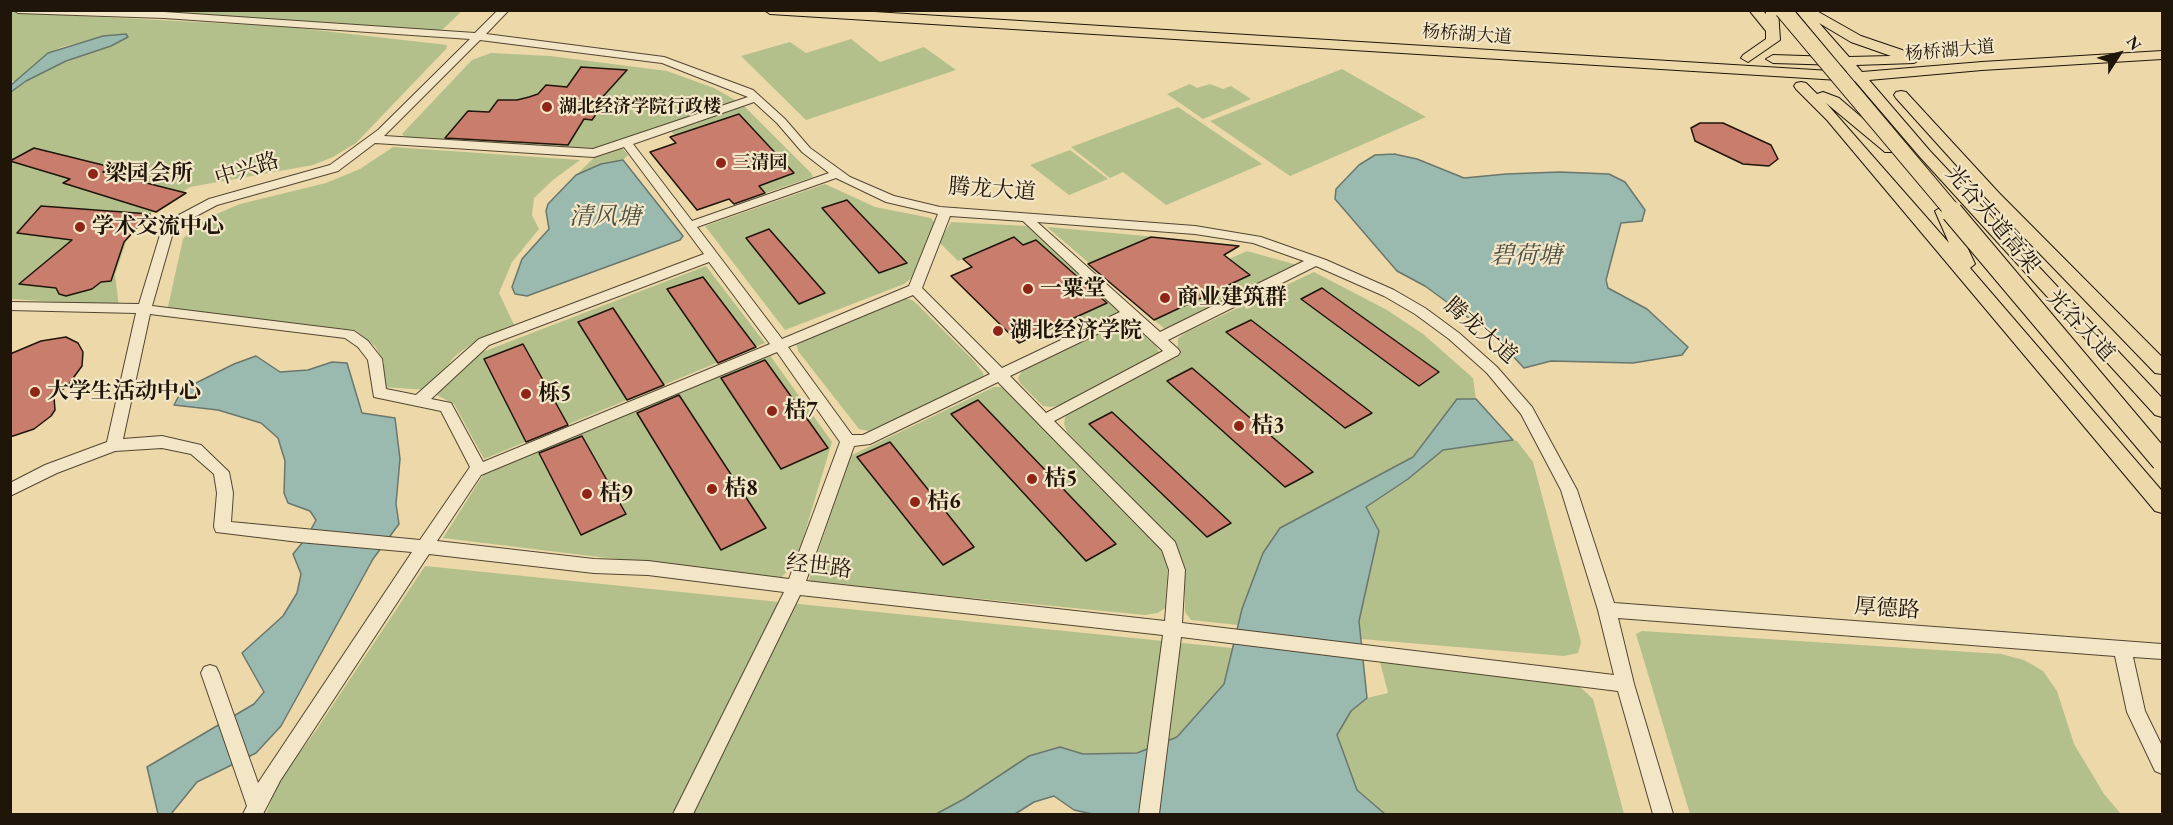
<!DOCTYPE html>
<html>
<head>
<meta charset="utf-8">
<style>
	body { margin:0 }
	#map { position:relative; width:2173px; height:825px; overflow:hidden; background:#ecd8a9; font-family:"EB Garamond",serif }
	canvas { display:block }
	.frame { position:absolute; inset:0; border:12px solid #1f1509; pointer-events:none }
	.north { position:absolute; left:2089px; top:24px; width:60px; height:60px; -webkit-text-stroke:4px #f3e6c7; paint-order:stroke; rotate:54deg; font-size:16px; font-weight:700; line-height:24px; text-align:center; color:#1f1509 }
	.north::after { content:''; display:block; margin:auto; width:21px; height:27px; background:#1f1509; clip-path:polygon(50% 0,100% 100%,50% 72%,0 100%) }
</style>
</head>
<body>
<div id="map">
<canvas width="2173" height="825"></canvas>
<div class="frame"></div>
<div class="north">N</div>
</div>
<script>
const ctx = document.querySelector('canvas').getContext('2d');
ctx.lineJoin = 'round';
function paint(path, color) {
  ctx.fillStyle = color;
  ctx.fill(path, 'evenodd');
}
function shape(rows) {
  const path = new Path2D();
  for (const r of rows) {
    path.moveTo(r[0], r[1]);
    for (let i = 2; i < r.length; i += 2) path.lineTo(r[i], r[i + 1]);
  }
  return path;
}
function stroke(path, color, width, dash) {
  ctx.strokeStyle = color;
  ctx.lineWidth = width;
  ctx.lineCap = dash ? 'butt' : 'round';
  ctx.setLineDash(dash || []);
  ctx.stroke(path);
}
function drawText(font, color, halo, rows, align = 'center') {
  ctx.font = font + ' "EB Garamond","Noto Serif SC",serif';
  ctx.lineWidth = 4.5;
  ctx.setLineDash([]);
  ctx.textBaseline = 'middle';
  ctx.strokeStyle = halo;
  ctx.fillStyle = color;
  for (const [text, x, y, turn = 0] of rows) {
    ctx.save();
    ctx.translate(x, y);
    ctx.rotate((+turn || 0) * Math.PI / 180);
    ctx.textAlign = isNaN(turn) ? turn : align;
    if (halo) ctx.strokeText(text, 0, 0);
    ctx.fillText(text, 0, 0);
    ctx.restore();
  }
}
paint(shape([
	[159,11,462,11,443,29,435,31],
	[10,12,289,27,447,45,446,49,356,143,333,157,313,165,190,187,149,214,128,236,115,275,119,306,11,299,11,92,26,81,66,61,111,46,103,36,62,47,48,53,16,81,11,81],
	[851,39,880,62,924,47,956,70,806,120,741,56,790,42,806,53],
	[491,53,550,56,667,71,714,88,739,102,595,150,405,137,402,134,472,60],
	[1342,69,1426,117,1290,176,1210,121],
	[1190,84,1197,88,1210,84,1223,89,1231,86,1251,99,1203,119,1167,94],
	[744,106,811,173,813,177,766,193,759,186,794,173,739,114,674,135,670,130],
	[1178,107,1262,164,1166,205,1123,172,1110,178,1071,147],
	[393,147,580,160,553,180,534,198,532,215,539,229,512,262,499,293,515,327,477,340,454,357,429,390,382,387,384,362,375,346,355,330,167,311,183,239,195,226,214,215,240,204,326,183,360,169],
	[617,148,623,149,628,155,623,160,601,164,576,175,598,154],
	[1070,150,1108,179,1069,195,1030,165],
	[825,184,875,207,931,218,936,225,913,277,904,284,785,330,705,226],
	[951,222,1027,226,1120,311,1082,329,1071,319,1023,245,1014,237,958,261,939,242],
	[1047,227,1146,236,1151,237,1089,263],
	[1247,251,1297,265,1166,330,1154,320,1249,276,1229,259],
	[706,266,765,343,484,459,454,404,435,394,480,353],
	[1314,272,1387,310,1423,334,1473,378,1476,399,1457,399,1413,456,1263,553,1238,625,1191,620,1185,612,1184,568,1179,553,1167,535,1067,432,1064,424,1066,413,1177,357,1178,338,1187,332],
	[902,298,912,300,918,305,974,361,983,373,984,379,873,432,859,429,798,351,796,343],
	[1120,324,1132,325,1156,346,1159,352,1155,357,1060,405,1051,407,1043,406,1020,383,1018,378,1022,371],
	[769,354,832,442,796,562,780,579,443,538,485,472],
	[994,387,1004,387,1158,545,1168,565,1165,608,1158,613,1145,615,808,582,850,456],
	[1513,440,1517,441,1533,462,1581,642,1578,653,1564,656,1361,639,1359,621,1379,531,1366,507,1408,479,1443,450],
	[425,566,1232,648,1224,684,1177,737,1137,753,1083,754,1060,747,1029,756,964,799,936,814,266,814,280,779,317,729],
	[1642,631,2001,654,2024,660,2043,671,2057,691,2074,744,2104,794,2121,814,1690,814,1636,634],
	[1380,662,1579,686,1593,699,1624,814,1385,814,1357,790,1337,735,1351,711,1367,698,1388,693]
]), '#b3c08c');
const water = shape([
	[126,34,128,37,111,46,66,61,26,81,11,92,11,85,48,53,103,36,126,34],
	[1394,154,1417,159,1464,178,1506,174,1560,172,1609,174,1625,182,1645,210,1642,221,1621,223,1606,280,1608,288,1647,309,1688,347,1682,355,1633,363,1551,361,1524,368,1496,338,1425,286,1397,271,1335,199,1336,189,1359,165,1375,155,1394,154],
	[623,160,683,236,680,240,527,296,515,294,512,287,522,259,549,229,546,211,548,204,576,175,601,164,623,160],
	[256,356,280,372,308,370,332,362,347,363,362,413,395,418,400,459,396,504,399,524,373,559,281,726,256,753,197,782,171,814,158,814,147,767,254,704,264,692,242,653,283,616,297,593,301,574,293,554,307,537,316,520,310,511,288,503,284,493,285,461,278,438,261,423,218,410,174,405,182,390,234,364,256,356],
	[1457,399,1476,399,1513,440,1443,450,1408,479,1366,507,1379,531,1359,621,1367,698,1351,711,1337,735,1357,790,1385,814,1092,814,1074,810,1054,796,1034,802,1015,814,936,814,964,799,1029,756,1060,747,1083,754,1137,753,1177,737,1224,684,1242,609,1263,553,1280,528,1413,457,1457,399]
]);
paint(water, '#9ab9af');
stroke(water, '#69776d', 1.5);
const building = shape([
	[581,67,627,70,598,102,604,103,592,120,584,119,568,145,445,138,468,111,489,112,498,100,517,100,529,97,538,94,546,85,567,87,581,67],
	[739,114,794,173,759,186,765,193,734,204,729,199,697,210,650,152,676,143,670,137,739,114],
	[1700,123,1723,123,1771,145,1778,159,1769,166,1743,164,1695,141,1691,128,1700,123],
	[34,148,111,167,103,172,186,193,156,212,63,183,70,179,10,161,34,148],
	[847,200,907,263,879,273,822,208,847,200],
	[41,206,150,214,124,242,111,281,101,282,92,289,66,296,59,294,56,288,19,284,72,240,17,233,41,206],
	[769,229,825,293,799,304,746,238,769,229],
	[1014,237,1023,245,1036,240,1107,303,1019,343,951,276,972,267,963,259,1014,237],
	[1151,237,1239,246,1224,255,1250,275,1154,320,1088,264,1151,237],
	[703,277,756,347,718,363,667,289,703,277],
	[1322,288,1439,372,1419,386,1301,299,1322,288],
	[613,308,664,385,627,400,578,322,613,308],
	[1251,320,1372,413,1345,428,1226,332,1251,320],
	[66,337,78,343,83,352,82,366,68,385,54,397,55,410,51,416,34,429,10,437,10,354,41,341,66,337],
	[523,344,568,425,526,442,484,359,523,344],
	[765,360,828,448,781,469,721,378,765,360],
	[1192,368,1313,472,1285,487,1167,381,1192,368],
	[679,395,766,528,721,550,637,413,679,395],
	[978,400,1116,544,1086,561,951,414,978,400],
	[1112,412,1231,523,1207,537,1089,424,1112,412],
	[582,436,626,514,581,535,539,453,582,436],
	[890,442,974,547,943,565,857,457,890,442]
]);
paint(building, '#c97d6c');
stroke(building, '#1f1509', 1.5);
const minor = shape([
	[13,10,164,12,475,33,498,10,509,10,486,34,664,57,753,90,785,119,810,148,850,177,894,196,940,207,1195,226,1261,237,1326,260,1394,290,1425,308,1459,333,1497,367,1532,407,1577,490,1614,603,2162,644,2162,659,2133,657,2145,711,2162,746,2162,774,2155,771,2127,712,2115,656,1618,618,1634,684,1673,814,1653,814,1618,691,1181,637,1159,814,1139,814,1163,635,800,595,693,814,673,814,784,592,648,575,594,573,429,554,280,781,263,814,243,814,247,806,201,673,204,667,210,665,216,667,219,673,258,783,412,552,299,542,216,532,214,527,217,493,214,474,191,454,162,448,115,451,57,473,10,496,10,483,45,465,107,442,136,313,10,310,10,302,139,304,160,235,177,216,209,199,330,165,378,130,470,39,164,18,18,13,13,10],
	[480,40,662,63,748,97,593,149,384,136,480,40],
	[754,102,777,123,802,152,829,173,692,221,633,144,754,102],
	[375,143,594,157,624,147,704,254,479,339,416,395,386,389,382,359,368,341,354,331,152,306,172,236,185,222,217,205,338,171,375,143],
	[836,178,886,202,938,214,909,286,782,339,697,227,836,178],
	[950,216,1023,221,1120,312,1002,368,922,288,950,216],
	[1037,222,1195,234,1253,243,1304,261,1160,332,1037,222],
	[709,262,770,344,483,462,451,403,431,399,489,345,709,262],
	[1316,266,1384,296,1415,314,1449,339,1487,373,1521,414,1561,490,1598,610,1614,675,1182,623,1185,570,1175,542,1054,421,1178,355,1180,352,1178,349,1168,340,1316,266],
	[913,295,990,374,863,435,852,435,788,347,913,295],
	[150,314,345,338,358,347,368,360,374,397,441,411,470,467,420,540,231,522,233,493,229,472,201,445,162,436,123,439,150,314],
	[1128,319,1163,351,1046,413,1010,376,1128,319],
	[777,352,840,442,789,579,648,561,594,559,437,541,481,475,777,352],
	[998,382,1162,550,1169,570,1165,621,806,581,854,446,870,444,998,382]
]);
const major = shape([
	[764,10,842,10,1847,72,1841,65,1773,63,1766,59,1773,55,1834,57,1795,10,1815,10,1861,36,1905,51,1906,55,1919,56,1921,59,1914,63,1856,65,1862,72,1982,62,2162,51,2162,59,1982,70,1869,80,1930,151,2162,398,2162,417,2155,415,1920,157,1855,81,770,14,764,10],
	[1819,23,1851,42,1891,56,1849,57,1819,23],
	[1749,10,1762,10,1766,14,1766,10,1778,10,1780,40,1748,62,1741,58,1743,55,1766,39,1766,31,1749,10],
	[1801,82,1806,83,1817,94,1823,92,1839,98,1895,146,1898,149,1895,152,1885,152,1826,103,1949,243,1935,211,1943,206,1949,208,1975,264,1970,268,2162,491,2162,513,2155,511,1827,120,1796,89,1794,86,1796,83,1801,82],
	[1901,91,1906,92,1999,193,2162,357,2162,374,2155,373,1987,199,1896,98,1894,95,1896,92,1901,91]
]);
stroke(minor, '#524631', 2);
stroke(major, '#1f1509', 2);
paint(minor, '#f3e6c7');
paint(major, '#ecd8a9');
const highwayBridgeFar1 = shape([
	[1783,10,1954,213]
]);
const highwayBridge = shape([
	[1952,212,2162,461]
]);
stroke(highwayBridgeFar1, '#1f1509', 18, []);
stroke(highwayBridge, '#1f1509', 23, []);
stroke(highwayBridgeFar1, '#ecd8a9', 16);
stroke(highwayBridge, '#ecd8a9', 21);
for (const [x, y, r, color] of [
	[547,107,6,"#8f2418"],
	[721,163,6,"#8f2418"],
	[93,174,6,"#8f2418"],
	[80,227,6,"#8f2418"],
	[1028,289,6,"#8f2418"],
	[1165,298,6,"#8f2418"],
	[998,331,6,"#8f2418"],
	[35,392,6,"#8f2418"],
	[526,394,6,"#8f2418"],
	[772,411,6,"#8f2418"],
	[1239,426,6,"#8f2418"],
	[1032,479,6,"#8f2418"],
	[712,489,6,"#8f2418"],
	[587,494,6,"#8f2418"],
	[915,502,6,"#8f2418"]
]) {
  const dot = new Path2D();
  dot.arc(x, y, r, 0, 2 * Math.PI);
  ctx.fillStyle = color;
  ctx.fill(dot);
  stroke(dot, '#f3e6c7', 2);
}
drawText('18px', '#1f1509', '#f3e6c7', [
	["杨桥湖大道",1467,35,4],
	["杨桥湖大道",1950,51,-5]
]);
drawText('bold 18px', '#1f1509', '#f3e6c7', [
	["湖北经济学院行政楼",559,107],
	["三清园",733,163]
], 'left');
drawText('22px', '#1f1509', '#f3e6c7', [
	["中兴路",247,170,-17],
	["腾龙大道",992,190,4],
	["光谷大道高架",1992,220,50],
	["光谷大道",2080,326,47],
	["腾龙大道",1480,331,41],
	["经世路",819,567,7],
	["厚德路",1887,609,4]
]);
drawText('bold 22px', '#1f1509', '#f3e6c7', [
	["梁园会所",105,174],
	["学术交流中心",92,227],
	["一粟堂",1040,289],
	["商业建筑群",1177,298],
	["湖北经济学院",1010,331],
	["大学生活动中心",47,392],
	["栎5",538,394],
	["桔7",784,411],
	["桔3",1251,426],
	["桔5",1044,479],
	["桔8",724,489],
	["桔9",599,494],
	["桔6",927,502]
], 'left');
drawText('italic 24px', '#4a4e43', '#f3e6c7', [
	["清风塘",605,217],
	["碧荷塘",1526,256]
]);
</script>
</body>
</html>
